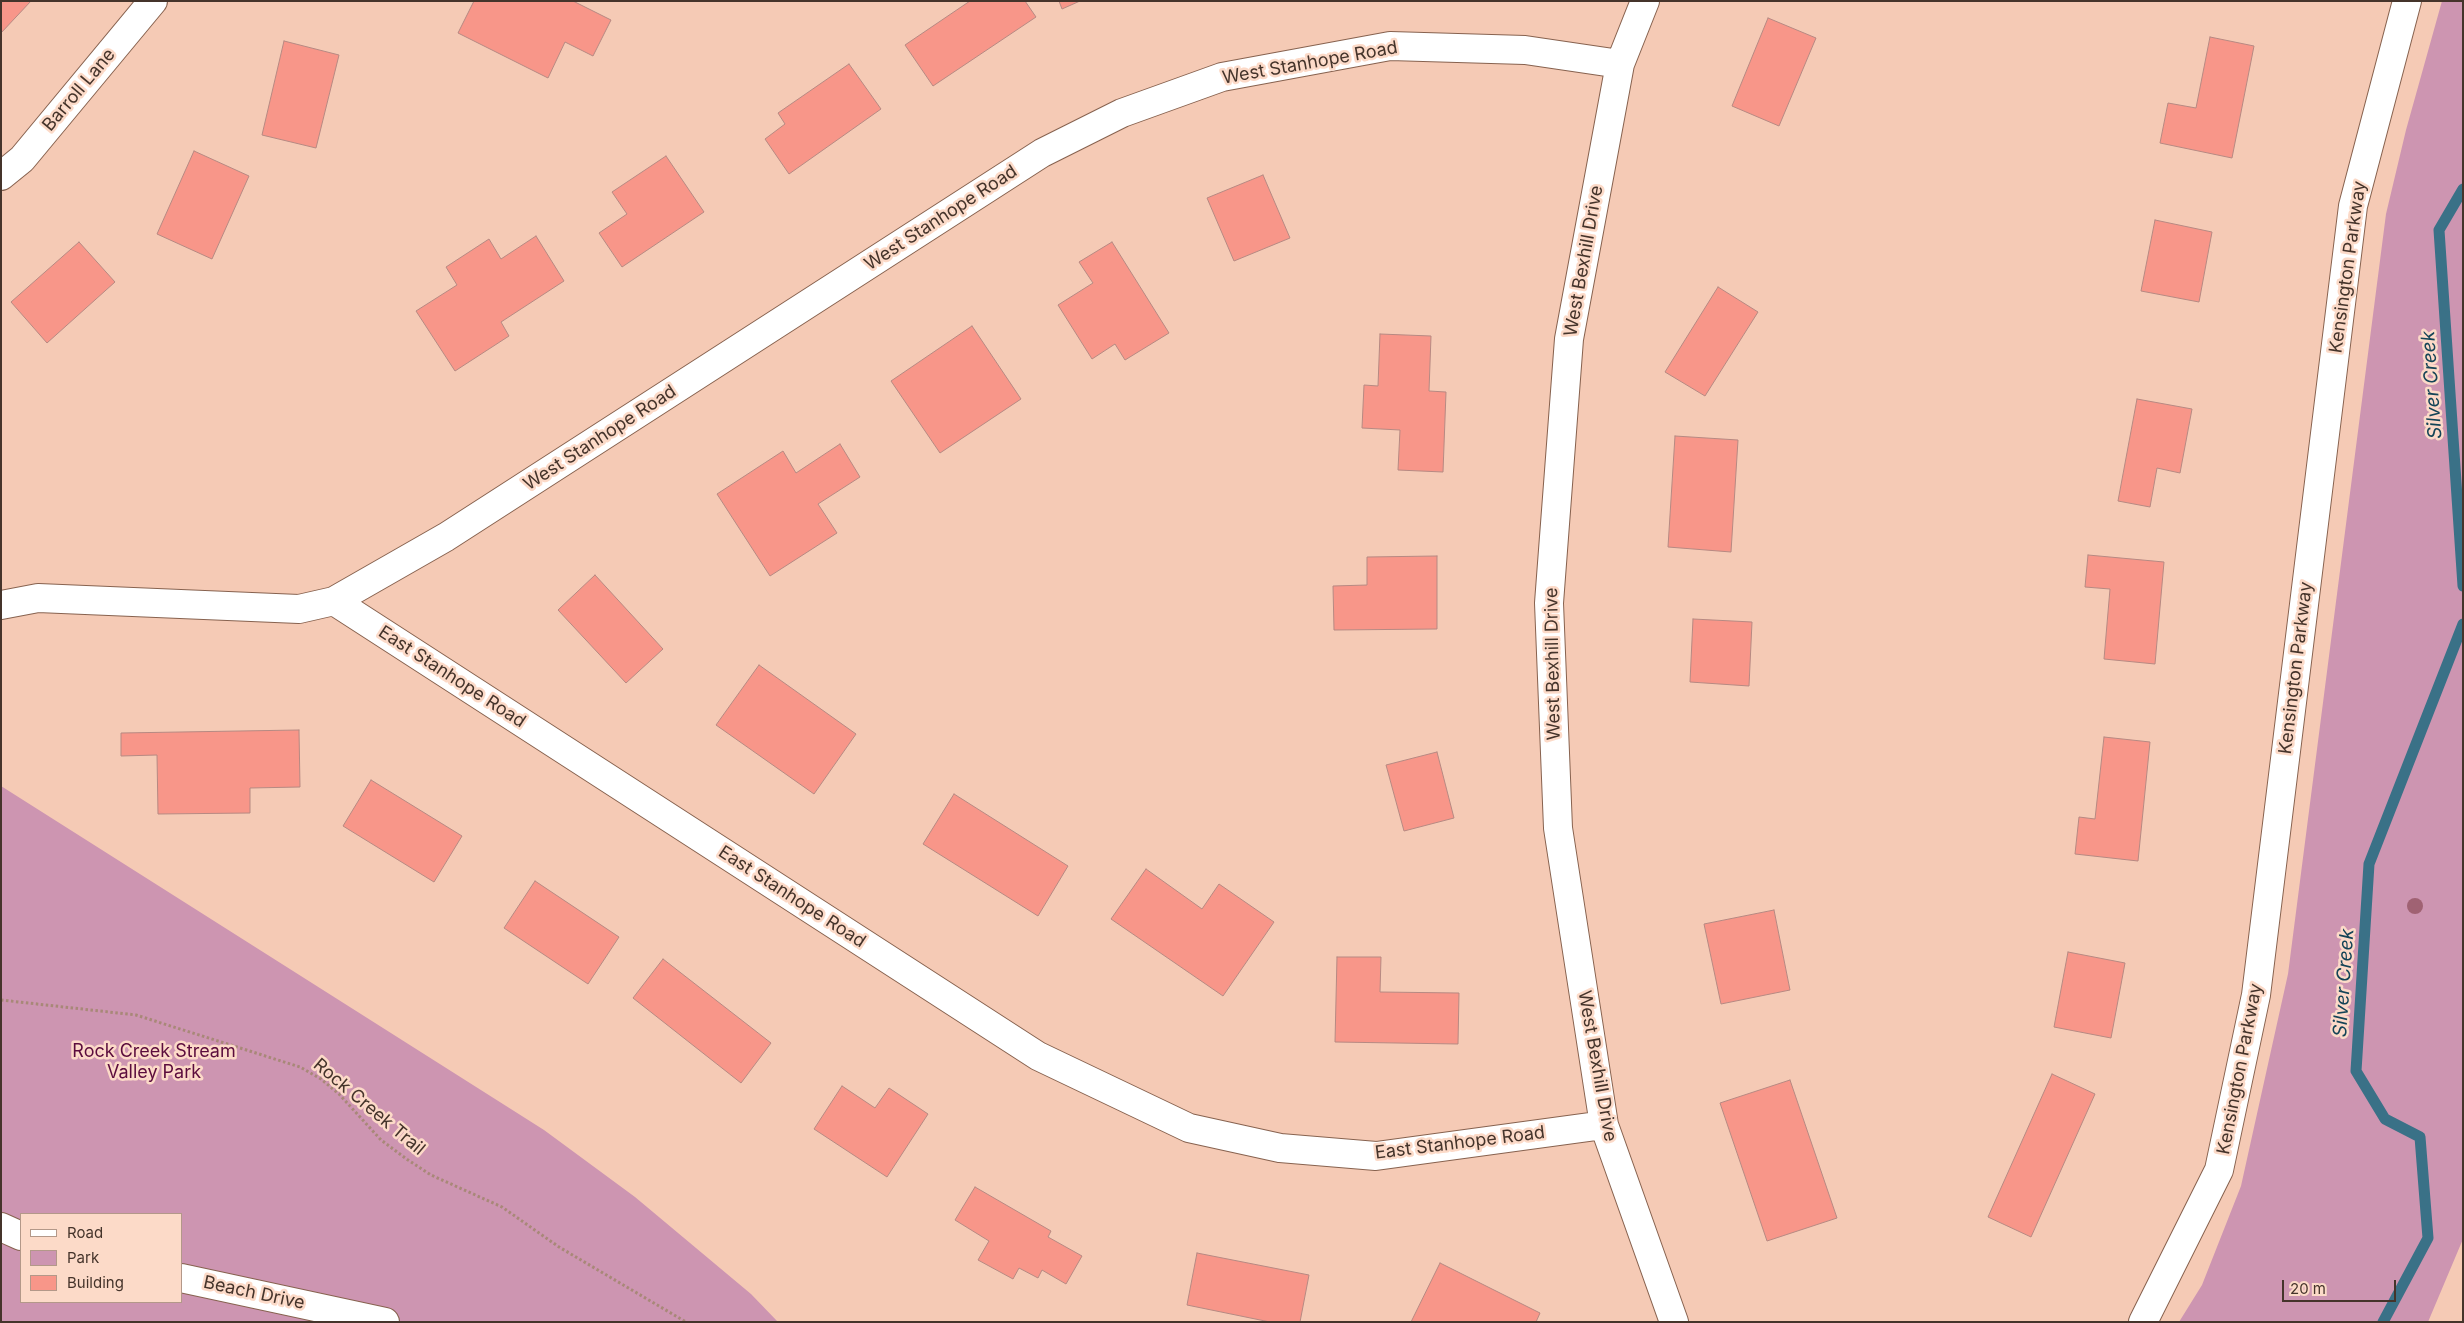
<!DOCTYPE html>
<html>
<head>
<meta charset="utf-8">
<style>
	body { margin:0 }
	#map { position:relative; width:2464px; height:1323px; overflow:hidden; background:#f5cab5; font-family:Inter,sans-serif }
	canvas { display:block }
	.frame { position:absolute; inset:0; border:2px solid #45342b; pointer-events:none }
	.legend { position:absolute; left:20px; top:1213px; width:162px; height:90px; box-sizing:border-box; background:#fcdac8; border:1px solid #b39889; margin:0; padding:6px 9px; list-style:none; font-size:15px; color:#45342b }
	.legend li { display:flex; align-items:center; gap:10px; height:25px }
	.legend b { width:25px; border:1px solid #b39889 }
	.scale { position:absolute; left:2282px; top:1280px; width:114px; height:22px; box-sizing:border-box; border:2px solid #45342b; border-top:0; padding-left:6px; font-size:15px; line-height:18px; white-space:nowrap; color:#45342b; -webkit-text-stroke:4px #fcdac8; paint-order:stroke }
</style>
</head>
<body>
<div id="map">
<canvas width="2464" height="1323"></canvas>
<div class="frame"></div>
<ul class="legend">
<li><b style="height:6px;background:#fff"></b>Road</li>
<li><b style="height:14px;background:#cd95b1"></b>Park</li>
<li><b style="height:14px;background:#f89689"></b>Building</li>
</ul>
<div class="scale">20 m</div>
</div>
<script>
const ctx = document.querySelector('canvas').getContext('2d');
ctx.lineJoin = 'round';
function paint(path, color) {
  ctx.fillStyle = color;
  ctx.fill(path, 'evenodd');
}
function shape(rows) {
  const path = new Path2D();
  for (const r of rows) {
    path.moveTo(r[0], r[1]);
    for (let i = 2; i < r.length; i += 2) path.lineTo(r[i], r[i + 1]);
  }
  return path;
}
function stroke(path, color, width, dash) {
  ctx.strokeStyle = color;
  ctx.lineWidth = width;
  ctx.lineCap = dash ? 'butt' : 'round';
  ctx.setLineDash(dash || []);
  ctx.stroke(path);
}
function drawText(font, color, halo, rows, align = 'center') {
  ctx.font = font + ' Inter,sans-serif';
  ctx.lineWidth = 5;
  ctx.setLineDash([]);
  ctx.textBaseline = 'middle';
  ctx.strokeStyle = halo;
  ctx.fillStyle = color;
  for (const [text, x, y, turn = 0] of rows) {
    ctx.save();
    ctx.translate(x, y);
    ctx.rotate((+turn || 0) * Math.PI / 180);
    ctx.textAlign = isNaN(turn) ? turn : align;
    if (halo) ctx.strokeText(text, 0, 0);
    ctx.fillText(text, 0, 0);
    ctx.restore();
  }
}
paint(shape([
	[2442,1,2463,1,2463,1239,2428,1322,2179,1322,2202,1285,2241,1186,2288,974,2386,214,2406,130],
	[1,786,544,1130,635,1197,751,1294,778,1322,1,1322],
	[21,1214,181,1214,181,1302,21,1302]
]), '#cd95b1');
stroke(shape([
	[2463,189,2439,230,2463,586],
	[2383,1322,2428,1238,2420,1137,2385,1119,2356,1071,2369,864,2463,624]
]), '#3a7187', 11);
const building = shape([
	[1,1,31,1,1,33,1,1],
	[474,1,573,1,611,20,593,56,565,42,548,78,458,33,474,1],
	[970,1,1025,1,1036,17,933,86,905,45,970,1],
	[1059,1,1080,1,1062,9,1059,1],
	[1768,18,1816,38,1779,126,1732,106,1768,18],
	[2210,37,2254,46,2232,158,2160,143,2168,103,2196,108,2210,37],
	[284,41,339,55,316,148,262,135,284,41],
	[849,64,881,109,789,174,765,139,785,124,778,113,849,64],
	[194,151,249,176,212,259,157,234,194,151],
	[666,156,704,212,622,267,599,233,627,214,612,192,666,156],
	[1263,175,1290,238,1234,261,1207,198,1263,175],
	[2155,220,2212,232,2199,302,2141,291,2155,220],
	[536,236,564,281,501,322,509,336,455,371,416,311,457,285,446,267,489,239,501,259,536,236],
	[79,242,115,282,47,343,11,302,79,242],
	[1112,242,1169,333,1125,360,1115,344,1092,359,1058,305,1093,283,1079,262,1112,242],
	[1718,287,1758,312,1705,396,1665,372,1718,287],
	[972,326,1021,399,940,453,891,381,972,326],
	[1380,334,1431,336,1429,391,1446,392,1443,472,1398,470,1400,430,1362,428,1364,385,1378,386,1380,334],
	[2137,399,2192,409,2180,473,2157,468,2150,507,2118,501,2137,399],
	[1675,436,1738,440,1731,552,1668,547,1675,436],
	[840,444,860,477,818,504,837,533,770,576,717,494,783,451,796,473,840,444],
	[2088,555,2164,562,2155,664,2104,659,2110,589,2085,587,2088,555],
	[1437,556,1437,629,1334,630,1333,586,1367,585,1367,557,1437,556],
	[595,575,663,649,626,683,558,610,595,575],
	[1693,619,1752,622,1749,686,1690,682,1693,619],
	[759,665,856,734,814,794,716,725,759,665],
	[299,730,300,787,250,788,250,813,158,814,157,755,121,756,121,733,299,730],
	[2104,737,2150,742,2138,861,2075,854,2079,817,2095,819,2104,737],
	[1437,752,1454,818,1404,831,1386,765,1437,752],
	[371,780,462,836,434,882,343,826,371,780],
	[954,794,1068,866,1038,916,923,844,954,794],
	[1146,869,1202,909,1219,884,1274,922,1223,996,1111,919,1146,869],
	[535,881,619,937,588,984,504,928,535,881],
	[1774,910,1790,990,1721,1004,1704,924,1774,910],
	[2068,952,2125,963,2111,1038,2054,1027,2068,952],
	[1337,957,1381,957,1380,992,1459,993,1458,1044,1335,1042,1337,957],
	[663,959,771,1043,741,1083,633,998,663,959],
	[2052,1074,2095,1094,2031,1237,1988,1217,2052,1074],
	[1790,1080,1837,1218,1767,1241,1720,1103,1790,1080],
	[842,1086,875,1108,889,1088,928,1114,887,1177,814,1129,842,1086],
	[975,1187,1051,1231,1048,1237,1082,1256,1066,1284,1042,1270,1038,1278,1019,1268,1013,1279,978,1260,989,1241,955,1220,975,1187],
	[1197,1253,1309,1275,1300,1322,1270,1322,1187,1305,1197,1253],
	[1440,1263,1540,1313,1536,1322,1411,1322,1440,1263]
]);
paint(building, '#f89689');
stroke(building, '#b68982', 1);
const minor = shape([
	[1645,1,1620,64,1569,339,1549,603,1558,828,1604,1125,1674,1322],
	[1,176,22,159,153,1],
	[334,601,446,537,1042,153,1122,113,1222,77,1390,46,1525,50,1620,64],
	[1,605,38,598,299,609,334,601,1038,1056,1189,1128,1280,1148,1376,1156,1604,1125]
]);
const tertiary = shape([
	[1,1227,21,1236],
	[181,1278,385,1322],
	[2143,1322,2219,1170,2256,995,2353,206,2407,1]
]);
stroke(minor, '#87624f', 30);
stroke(tertiary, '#87624f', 30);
stroke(shape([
	[1,1000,136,1015,300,1067,321,1079,339,1094,381,1140,408,1160,431,1175,502,1207,559,1247,686,1322]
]), '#a88878', 3, [2.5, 2.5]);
stroke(minor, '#fff', 28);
stroke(tertiary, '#fff', 28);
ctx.fillStyle = '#a06273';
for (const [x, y] of [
	[2415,906]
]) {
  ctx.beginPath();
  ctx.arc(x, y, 8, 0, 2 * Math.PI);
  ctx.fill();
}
drawText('18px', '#45342b', '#fcdac8', [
	["West Stanhope Road",1310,63,-10],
	["Barroll Lane",79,90,-50],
	["West Stanhope Road",941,218,-33],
	["West Bexhill Drive",1584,261,-80],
	["Kensington Parkway",2348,267,-82],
	["West Stanhope Road",600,438,-33],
	["West Bexhill Drive",1553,664,-91],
	["Kensington Parkway",2296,668,-83],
	["East Stanhope Road",452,677,33],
	["East Stanhope Road",792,897,33],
	["West Bexhill Drive",1597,1066,80],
	["Kensington Parkway",2240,1069,-79],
	["Rock Creek Trail",369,1107,40],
	["East Stanhope Road",1460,1143,-7],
	["Beach Drive",254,1293,12]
]);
drawText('18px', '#5b0c3d', '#fcdac8', [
	["Rock Creek Stream",154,1052],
	["Valley Park",154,1073]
]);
drawText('italic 19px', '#144457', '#fcdac8', [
	["Silver Creek",2432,385,-94],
	["Silver Creek",2344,983,-86]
]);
</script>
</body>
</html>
